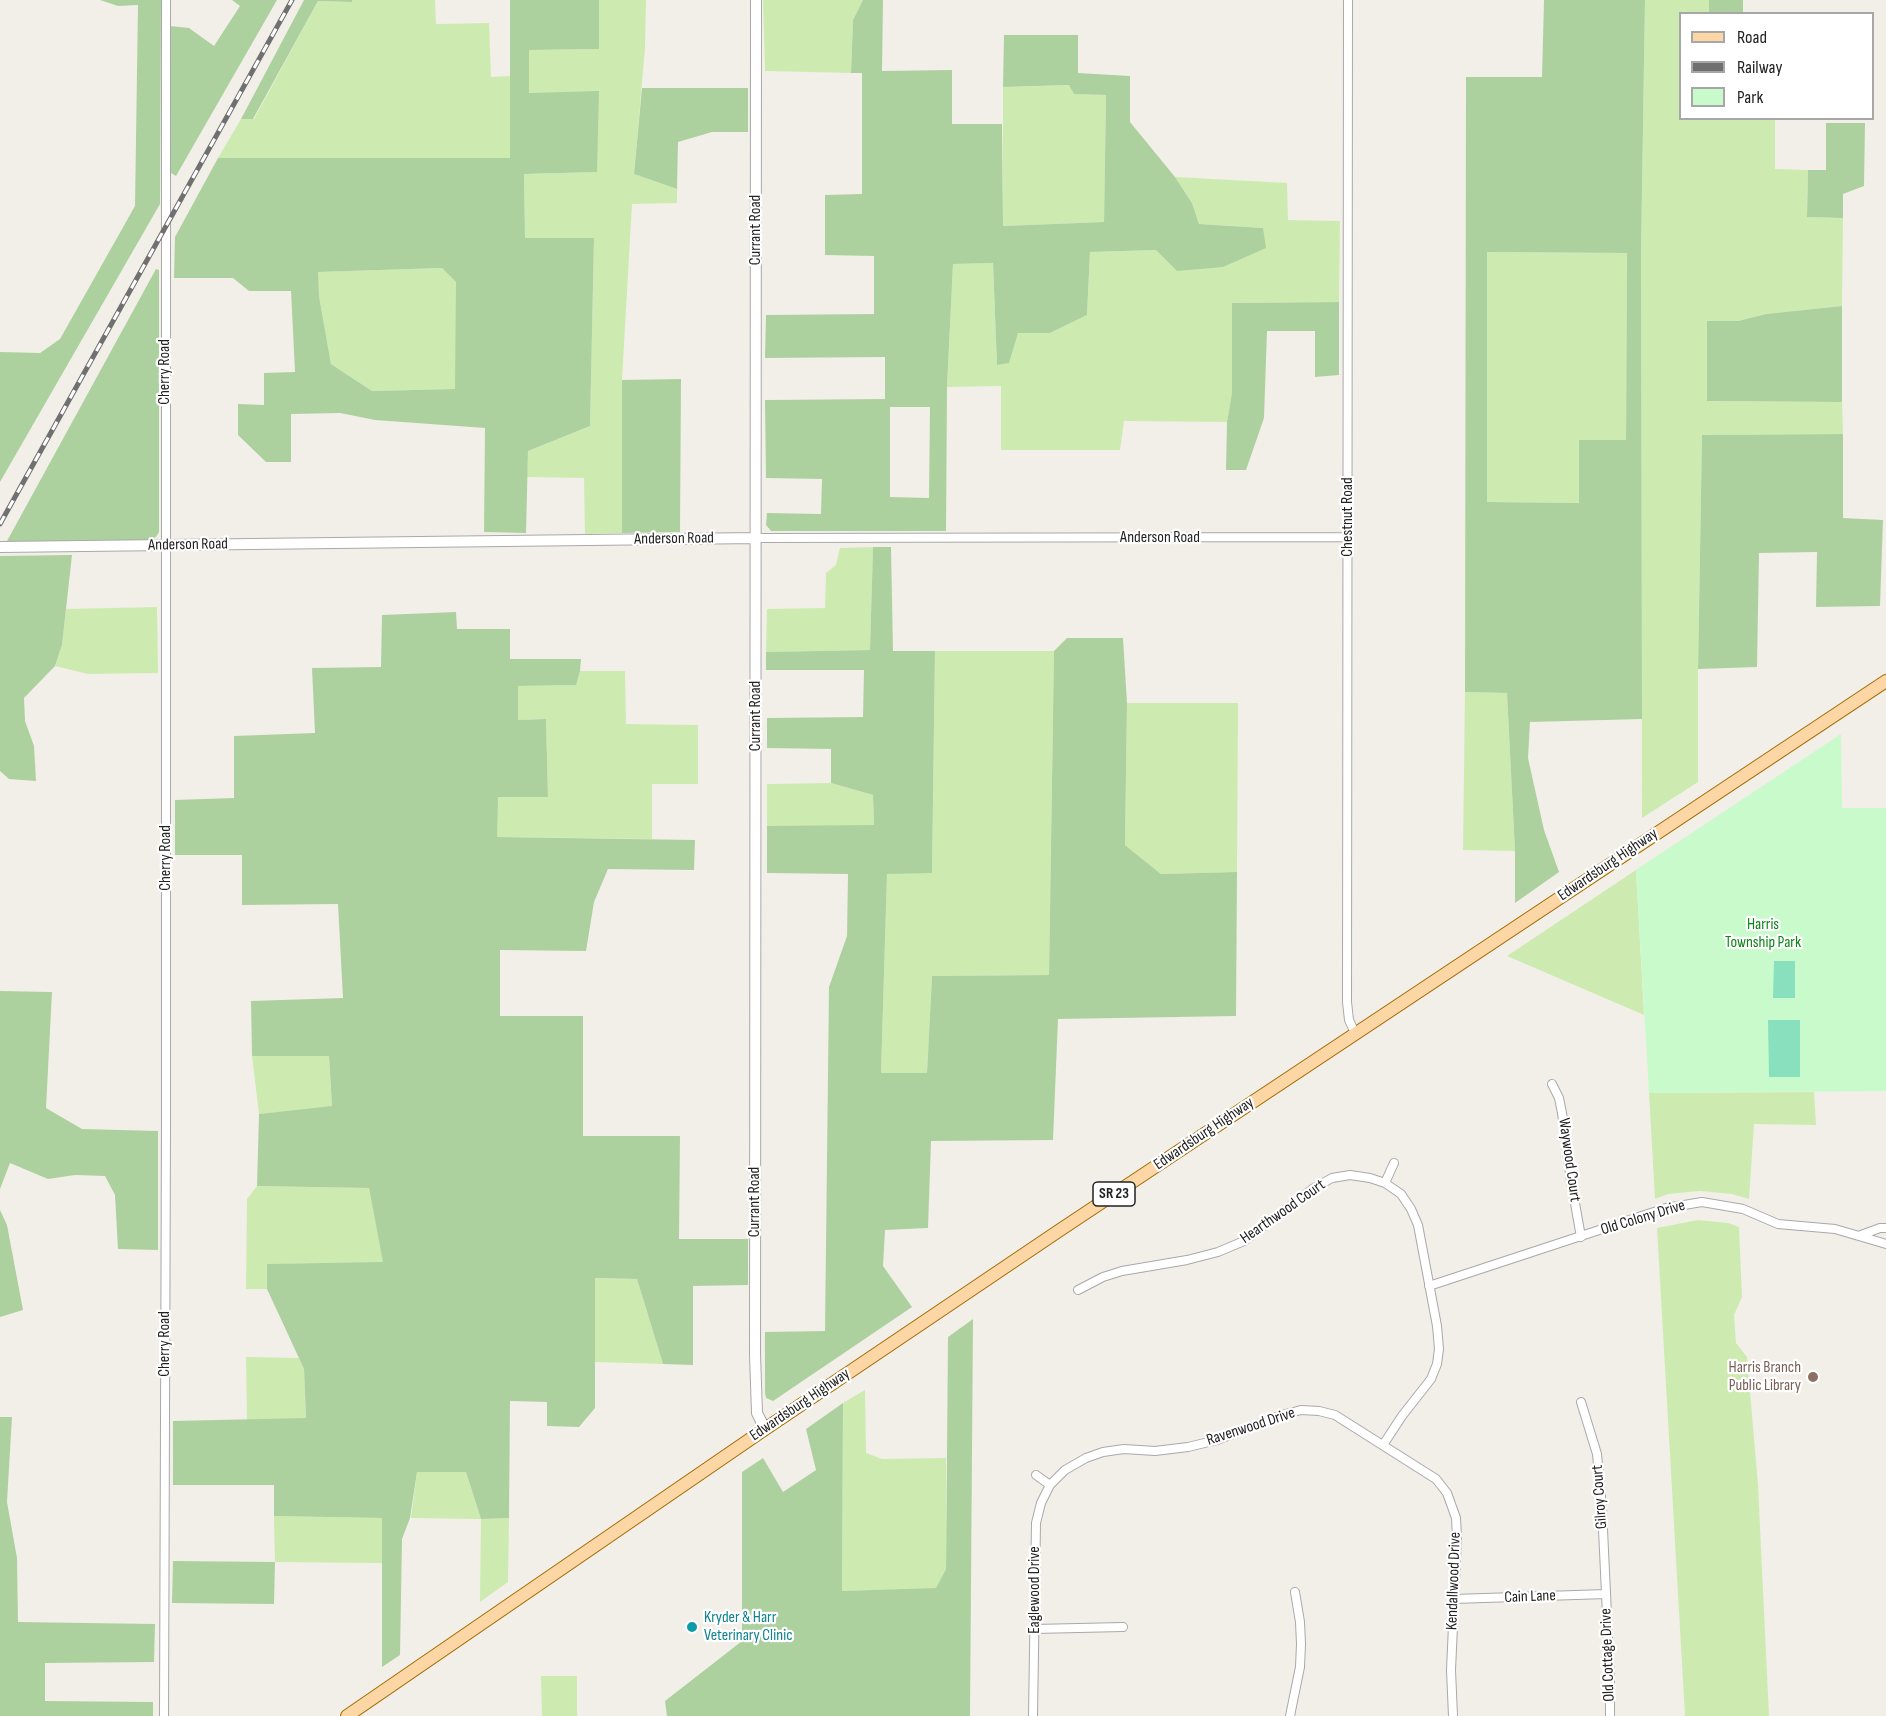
<!DOCTYPE html>
<html>
<head>
<meta charset="utf-8">
<style>
	body { margin:0 }
	#map { position:relative; width:1886px; height:1716px; overflow:hidden; background:#f2efe9; font-family:"Sofia Sans Condensed",sans-serif }
	canvas { display:block }
	.legend { position:absolute; left:1679px; top:12px; width:195px; height:108px; box-sizing:border-box; background:#fff; border:2px solid #a7a7a7; margin:0; padding:8px 10px; list-style:none; font-size:18px; color:#222 }
	.legend li { display:flex; align-items:center; gap:12px; height:30px }
	.legend b { width:30px; border:2px solid #a7a7a7 }
</style>
</head>
<body>
<div id="map">
<canvas width="1886" height="1716"></canvas>
<ul class="legend">
<li><b style="height:8px;background:#fcd6a4"></b>Road</li>
<li><b style="height:8px;background:#707070"></b>Railway</li>
<li><b style="height:16px;background:#c8facc"></b>Park</li>
</ul>
</div>
<script>
const ctx = document.querySelector('canvas').getContext('2d');
ctx.lineJoin = 'round';
function paint(path, color) {
  ctx.fillStyle = color;
  ctx.fill(path, 'evenodd');
}
function shape(rows) {
  const path = new Path2D();
  for (const r of rows) {
    path.moveTo(r[0], r[1]);
    for (let i = 2; i < r.length; i += 2) path.lineTo(r[i], r[i + 1]);
  }
  return path;
}
function stroke(path, color, width, dash) {
  ctx.strokeStyle = color;
  ctx.lineWidth = width;
  ctx.lineCap = dash ? 'butt' : 'round';
  ctx.setLineDash(dash || []);
  ctx.stroke(path);
}
function drawText(font, color, halo, rows, align = 'center') {
  ctx.font = font + ' "Sofia Sans Condensed",sans-serif';
  ctx.lineWidth = 4.5;
  ctx.setLineDash([]);
  ctx.textBaseline = 'middle';
  ctx.strokeStyle = halo;
  ctx.fillStyle = color;
  for (const [text, x, y, turn = 0] of rows) {
    ctx.save();
    ctx.translate(x, y);
    ctx.rotate((+turn || 0) * Math.PI / 180);
    ctx.textAlign = isNaN(turn) ? turn : align;
    if (halo) ctx.strokeText(text, 0, 0);
    ctx.fillText(text, 0, 0);
    ctx.restore();
  }
}
paint(shape([
	[352,0,435,0,436,24,489,23,491,77,510,76,510,158,218,158,241,119,254,119,318,1,352,2],
	[599,0,646,0,645,48,634,174,677,189,677,203,632,204,622,380,622,533,585,534,584,478,527,477,528,451,590,426,594,238,525,238,524,174,596,172,529,93,529,50,599,49],
	[763,0,863,0,853,20,851,73,765,71],
	[1645,0,1709,0,1709,13,1680,14,1680,118,1775,119,1775,169,1808,170,1807,217,1843,218,1842,306,1766,314,1738,321,1708,321,1707,401,1842,402,1843,434,1702,435,1698,669,1698,782,1642,818,1641,253],
	[1070,85,1074,94,1106,95,1104,222,1003,226,1003,87],
	[1175,177,1287,183,1288,220,1340,221,1339,302,1232,303,1232,393,1227,422,1124,421,1120,450,1001,450,1001,386,947,387,953,264,993,263,997,364,1018,333,1050,333,1087,315,1090,252,1156,250,1263,228,1199,224,1192,203],
	[1487,252,1627,253,1626,440,1579,503,1487,502],
	[442,268,456,282,456,389,372,391,331,364,319,296,317,272],
	[873,547,870,650,766,652,767,609,825,608,826,573,836,565,840,548],
	[157,607,158,673,88,674,55,666,62,645,66,609],
	[935,651,1054,651,1049,975,932,976,927,1073,881,1073,887,873,932,873],
	[580,671,625,671,626,724,698,725,698,784,652,784,652,839,497,837,497,797,548,796,546,719,518,720,518,686,575,685],
	[1465,692,1507,693,1515,851,1463,850],
	[1127,703,1238,703,1237,872,1161,874,1125,845],
	[831,783,873,795,874,826,767,826,767,784],
	[1636,870,1644,1015,1507,956],
	[252,1056,329,1056,332,1107,259,1114],
	[1814,1092,1816,1125,1754,1124,1749,1199,1732,1194,1700,1191,1668,1194,1655,1199,1649,1093],
	[257,1186,369,1188,384,1263,267,1264,267,1289,246,1289,247,1199],
	[1698,1220,1728,1223,1739,1227,1742,1297,1734,1315,1736,1343,1747,1357,1758,1485,1769,1716,1685,1716,1657,1228],
	[595,1278,637,1279,663,1364,595,1362],
	[246,1357,299,1358,304,1369,306,1419,247,1420],
	[865,1390,866,1453,882,1459,946,1458,946,1569,936,1589,842,1591,843,1403],
	[417,1472,466,1472,481,1519,509,1518,508,1582,480,1602,481,1519,411,1518],
	[274,1516,382,1518,382,1563,275,1562],
	[541,1676,577,1676,577,1716,542,1716]
]), '#cdebb0');
paint(shape([
	[100,0,161,0,160,204,0,482,0,352,40,353,60,339,135,206,138,5,118,6],
	[232,0,277,0,176,176,171,173,170,26,189,28,214,46,240,6],
	[304,0,352,0,352,2,318,1,253,119,241,119],
	[510,0,599,0,599,49,529,50,529,93,599,91,597,172,524,174,525,238,594,238,590,426,528,451,526,533,484,532,485,428,375,420,340,413,291,414,291,462,266,462,238,435,238,404,264,405,264,373,295,372,291,291,249,291,233,278,174,278,175,237,218,158,510,158],
	[442,268,456,282,455,389,372,391,331,364,319,296,318,272],
	[863,0,883,0,882,71,952,70,952,124,1002,124,1003,226,1104,222,1106,95,1074,94,1069,85,1003,87,1004,35,1078,35,1078,73,1130,76,1130,122,1175,177,1192,203,1199,224,1263,228,1266,248,1223,267,1177,271,1156,250,1090,252,1087,315,1050,333,1018,333,1009,363,997,365,993,263,953,264,947,387,946,531,771,531,766,525,767,513,821,514,822,479,766,478,765,400,885,399,885,357,765,358,766,315,874,314,874,256,825,255,825,195,862,194,862,73,851,73,853,20],
	[890,407,930,407,929,498,890,497],
	[1544,0,1645,0,1641,253,1642,719,1530,722,1528,758,1544,830,1559,872,1515,903,1515,851,1507,693,1465,692,1466,77,1542,77],
	[1487,252,1627,253,1626,440,1579,440,1579,503,1487,502],
	[1709,0,1743,0,1743,13,1709,13],
	[642,88,748,88,748,132,712,132,678,142,677,189,634,174],
	[1826,123,1865,123,1864,186,1843,194,1843,218,1807,217,1808,170,1826,170],
	[156,269,159,270,159,532,156,537,147,541,7,541],
	[1339,302,1339,375,1315,377,1315,331,1267,331,1264,418,1246,470,1226,470,1227,422,1232,393,1232,303],
	[1842,306,1842,402,1707,401,1707,321,1738,321,1766,314],
	[681,379,680,532,622,533,622,380],
	[1843,434,1843,518,1883,520,1880,606,1816,607,1817,552,1759,553,1757,667,1698,669,1702,435],
	[873,547,891,547,893,651,935,651,932,873,887,874,881,1073,927,1073,932,976,1049,975,1054,651,1067,638,1123,638,1127,703,1125,845,1161,874,1237,872,1236,1016,1058,1019,1053,1140,931,1141,928,1228,885,1230,883,1266,912,1307,773,1401,766,1398,765,1393,765,1332,825,1331,829,987,847,936,848,874,767,873,767,826,874,825,873,795,831,783,831,749,767,748,767,718,863,717,864,670,766,670,766,652,870,650],
	[72,555,62,645,55,666,24,698,25,721,34,746,36,781,9,779,0,771,0,556],
	[456,612,457,629,510,629,510,659,581,659,580,671,576,685,518,686,518,720,546,719,548,797,498,797,497,837,695,840,694,870,608,869,594,902,586,951,500,950,500,1016,583,1016,583,1136,680,1136,679,1239,748,1239,748,1285,693,1286,693,1365,663,1364,637,1279,595,1278,595,1408,579,1427,547,1426,547,1402,510,1401,509,1518,481,1519,466,1472,417,1472,410,1518,402,1539,400,1655,382,1667,382,1518,274,1516,274,1485,173,1485,173,1421,306,1418,304,1369,267,1289,267,1264,383,1262,369,1188,257,1186,259,1114,332,1106,329,1056,252,1056,251,1001,343,998,338,904,242,905,242,855,175,855,175,800,234,798,234,736,315,733,312,668,381,667,382,615],
	[0,991,52,992,46,1108,82,1129,158,1131,158,1250,118,1249,115,1195,105,1176,75,1175,48,1179,10,1163,0,1189],
	[0,1210,7,1225,23,1310,0,1317],
	[973,1319,970,1716,667,1716,665,1701,742,1641,742,1472,763,1458,783,1492,816,1470,806,1429,843,1403,842,1591,936,1588,946,1569,948,1337],
	[0,1417,12,1417,7,1502,17,1558,18,1622,155,1624,154,1662,45,1663,45,1701,153,1702,153,1716,0,1716],
	[173,1561,275,1562,274,1604,172,1603]
]), '#add19e');
paint(shape([
	[1841,734,1842,808,1886,808,1886,1091,1649,1093,1636,870]
]), '#c8facc');
paint(shape([
	[1774,961,1795,961,1795,998,1773,998],
	[1768,1020,1800,1020,1800,1077,1769,1077]
]), '#88e0be');
const minor = shape([
	[1348,0,1347,1002,1349,1020,1355,1033],
	[756,538,1348,537],
	[1552,1084,1559,1098,1562,1113,1571,1181,1581,1237],
	[1385,1183,1394,1163],
	[1861,1235,1880,1228,1886,1228],
	[1429,1286,1666,1208,1702,1202,1743,1209,1778,1224,1835,1229,1886,1244],
	[1078,1290,1103,1277,1122,1271,1187,1260,1218,1252,1244,1241,1314,1188,1332,1178,1350,1175,1370,1178,1385,1183,1401,1194,1411,1209,1418,1225,1437,1326,1439,1349,1437,1364,1431,1379,1402,1416,1383,1445],
	[1581,1402,1597,1454,1602,1508,1610,1679,1610,1716],
	[1036,1475,1050,1485],
	[1454,1599,1606,1594],
	[1034,1629,1123,1627],
	[164,1716,166,1126,166,0],
	[1033,1716,1036,1523,1041,1503,1050,1485,1065,1470,1086,1458,1103,1452,1124,1449,1155,1451,1188,1447,1217,1440,1282,1415,1301,1410,1319,1411,1335,1415,1436,1479,1447,1493,1456,1518,1457,1537,1451,1670,1453,1716],
	[1290,1716,1300,1667,1301,1644,1300,1622,1295,1592]
]);
const tertiary = shape([
	[756,0,755,1354,757,1413,765,1429],
	[0,547,756,538]
]);
const primary = shape([
	[347,1716,765,1429,1060,1230,1886,681]
]);
stroke(minor, '#a9a9a9', 10);
stroke(tertiary, '#a9a9a9', 12);
stroke(primary, '#a06b00', 14);
stroke(minor, '#fff', 8);
stroke(tertiary, '#fff', 10);
stroke(primary, '#fcd6a4', 12);
const rail = shape([
	[0,524,292,0]
]);
stroke(rail, '#707070', 5);
stroke(rail, '#fff', 3, [9]);
for (const [x, y, r, color] of [
	[1813,1377,6,"#8d6e63"],
	[692,1627,6,"#0f9aa8"]
]) {
  const dot = new Path2D();
  dot.arc(x, y, r, 0, 2 * Math.PI);
  ctx.fillStyle = color;
  ctx.fill(dot);
  stroke(dot, '#fff', 2);
}
for (const [x, y, w] of [
	[1114,1194,42]
]) {
  const box = new Path2D();
  box.roundRect(x - w / 2, y - 12, w, 24, 4.5);
  ctx.fillStyle = '#fff';
  ctx.fill(box);
  stroke(box, '#222', 1.5);
}
drawText('bold 15px', '#222', null, [
	["SR 23",1114,1194]
]);
drawText('16px', '#222', '#fff', [
	["Currant Road",756,230,-90],
	["Cherry Road",165,372,-90],
	["Chestnut Road",1348,517,-90],
	["Anderson Road",1160,538],
	["Anderson Road",674,539,-1],
	["Anderson Road",188,545,-1],
	["Currant Road",756,716,-90],
	["Cherry Road",166,858,-90],
	["Edwardsburg Highway",1608,865,-34],
	["Edwardsburg Highway",1204,1134,-34],
	["Waywood Court",1569,1160,82],
	["Currant Road",755,1202,-90],
	["Hearthwood Court",1283,1212,-35],
	["Old Colony Drive",1643,1218,-17],
	["Cherry Road",165,1344,-90],
	["Edwardsburg Highway",800,1405,-34],
	["Ravenwood Drive",1251,1427,-18],
	["Gilroy Court",1600,1497,-94],
	["Kendallwood Drive",1454,1581,-88],
	["Eaglewood Drive",1035,1590,-90],
	["Cain Lane",1530,1597,-2],
	["Old Cottage Drive",1608,1655,-92]
]);
drawText('16px', '#0c8416', '#fff', [
	["Harris",1763,925],
	["Township Park",1763,943]
]);
drawText('16px', '#785e54', '#fff', [
	["Harris Branch",1801,1368],
	["Public Library",1801,1386]
], 'right');
drawText('16px', '#0d838f', '#fff', [
	["Kryder & Harr",704,1618],
	["Veterinary Clinic",704,1636]
], 'left');
</script>
</body>
</html>
